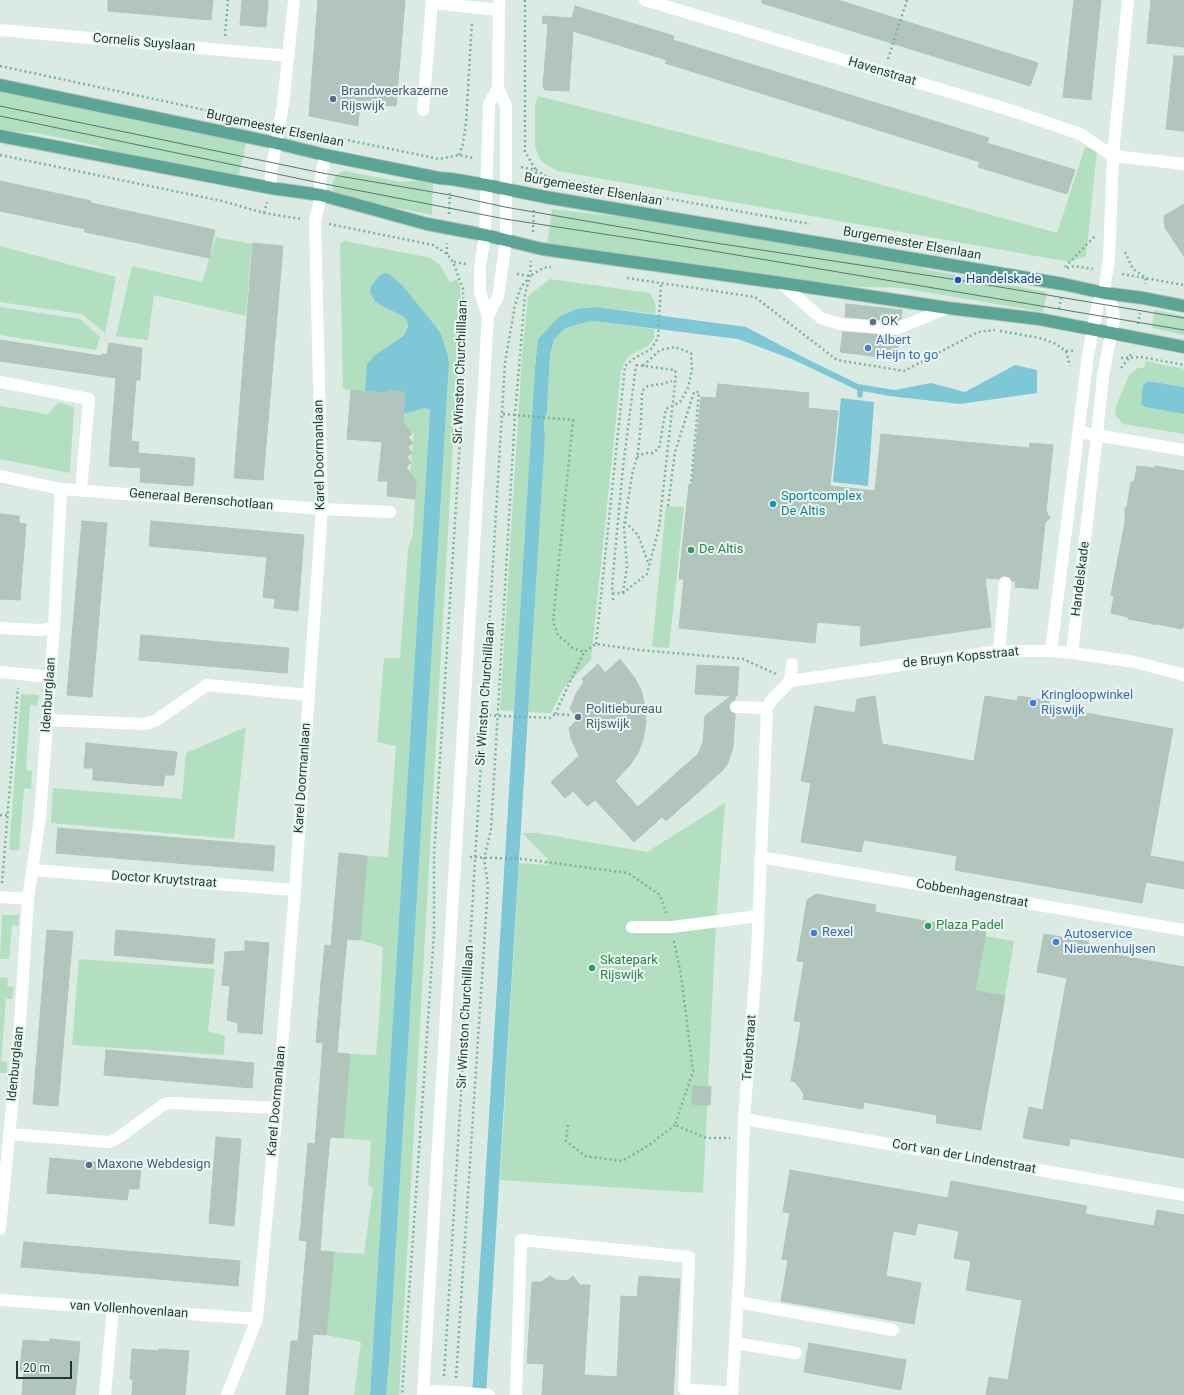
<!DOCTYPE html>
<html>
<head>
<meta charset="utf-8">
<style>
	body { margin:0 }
	#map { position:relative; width:1184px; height:1395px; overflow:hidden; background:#dceae4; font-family:Roboto,sans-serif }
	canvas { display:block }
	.scale { position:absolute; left:16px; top:1361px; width:56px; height:18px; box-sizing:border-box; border:2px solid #1d3b33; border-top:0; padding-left:5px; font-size:12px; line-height:14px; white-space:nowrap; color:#1d3b33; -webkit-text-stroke:3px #edf7f2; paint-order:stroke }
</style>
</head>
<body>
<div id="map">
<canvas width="1184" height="1395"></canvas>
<div class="scale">20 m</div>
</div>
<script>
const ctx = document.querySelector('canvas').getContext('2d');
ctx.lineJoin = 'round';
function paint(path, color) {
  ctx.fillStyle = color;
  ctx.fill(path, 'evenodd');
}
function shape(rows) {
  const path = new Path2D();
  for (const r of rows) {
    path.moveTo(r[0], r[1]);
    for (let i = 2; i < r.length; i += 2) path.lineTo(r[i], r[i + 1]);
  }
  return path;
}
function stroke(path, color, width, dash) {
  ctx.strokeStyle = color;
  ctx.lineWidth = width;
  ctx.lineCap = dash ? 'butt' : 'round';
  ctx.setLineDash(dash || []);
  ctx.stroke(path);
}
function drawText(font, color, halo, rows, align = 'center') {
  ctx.font = font + ' Roboto,sans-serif';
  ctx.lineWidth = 4;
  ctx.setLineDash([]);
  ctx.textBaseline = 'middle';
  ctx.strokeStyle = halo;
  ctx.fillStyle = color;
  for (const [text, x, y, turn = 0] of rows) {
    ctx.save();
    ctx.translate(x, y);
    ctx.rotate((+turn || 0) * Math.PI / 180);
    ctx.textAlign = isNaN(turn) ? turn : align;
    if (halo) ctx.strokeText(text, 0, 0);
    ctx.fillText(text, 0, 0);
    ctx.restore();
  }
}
paint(shape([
	[0,92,246,143,238,180,122,156,98,146,38,133,10,132,0,130],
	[538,96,843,174,1057,233,1085,147,1097,150,1086,256,1070,262,558,171,548,166,540,160,535,146,535,104],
	[345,171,401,182,424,180,433,182,432,215,340,196,333,190,332,187,334,178,340,172],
	[552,209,647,220,924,263,923,269,1047,292,1043,312,902,288,835,286,547,245],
	[216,237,252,244,246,316,154,295,148,340,116,336,132,266,202,282],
	[345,241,431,258,440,265,450,282,457,279,460,287,461,301,399,1395,386,1395,389,1362,449,364,379,276,371,286,370,292,375,302,404,317,407,321,408,325,406,331,400,338,365,391,343,389,340,245,342,242],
	[0,246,116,277,105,333,82,314,0,302],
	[550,279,650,293,656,305,655,314,596,307,560,317,538,339,535,367,514,711,500,710,522,356,528,296],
	[0,307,80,319,100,337,96,350,0,335],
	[1154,310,1184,316,1184,335,1152,328],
	[593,321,654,329,654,338,648,346,629,356,625,361,621,371,591,660,563,689,551,713,528,712,545,438,544,423,547,412,550,355,554,339,566,328,586,322],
	[1146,361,1184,369,1184,387,1148,381,1143,385,1141,404,1144,407,1184,414,1184,434,1123,424,1115,415,1116,406,1129,375,1138,368,1144,368],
	[59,402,74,407,70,473,0,459,0,406,36,412,47,415],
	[426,408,430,410,370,1395,354,1395,361,1342,326,1335,334,1252,364,1254,373,1188,368,1185,371,1141,343,1138,350,1054,376,1055,380,1008,383,947,360,940,367,856,388,857,396,746,377,742,384,658,400,658,408,550,413,533,416,484,409,483,414,433,401,431,403,414],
	[666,506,684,507,669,648,652,647],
	[21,694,39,695,37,706,30,705,26,770,32,771,31,789,24,789,19,850,9,850],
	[246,727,234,839,51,823,53,788,182,799,186,753],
	[725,803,716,922,703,1193,500,1180,519,863,547,865,547,858,522,833,537,833,647,852],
	[2,915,19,915,18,926,12,925,9,959,0,959],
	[985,936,1014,941,1005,996,975,991],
	[79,959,215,969,208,1031,225,1036,224,1055,72,1045],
	[0,977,8,978,7,986,14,987,12,999,6,999,1,1061,7,1062,7,1073,0,1073,0,1075]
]), '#b2dfbf');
paint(shape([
	[384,273,389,274,401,284,433,323,441,334,447,353,449,364,389,1362,386,1395,370,1395,430,410,426,408,403,414,405,393,404,392,390,391,389,394,365,391,367,364,374,356,403,336,406,331,408,326,407,321,404,317,375,302,370,292,371,286,379,276],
	[596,307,746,327,799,355,858,384,894,390,931,383,965,392,1015,365,1037,370,1037,393,960,404,889,396,857,390,794,360,738,339,593,321,586,322,566,328,554,339,550,355,547,412,544,423,545,438,486,1395,472,1395,535,367,538,339,560,316,577,309],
	[1148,381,1184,387,1184,414,1144,407,1141,404,1143,385],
	[841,398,874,402,868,486,833,482]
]), '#7dc7d7');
stroke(shape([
	[860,395,860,391]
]), '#7dc7d7', 5.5);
const building = shape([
	[108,0,213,0,211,20,108,11,108,0],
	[242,0,268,0,266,27,240,25,242,0],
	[318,0,405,0,396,106,360,103,358,126,309,116,318,0],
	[762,0,838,0,1038,63,1030,86,762,3,762,0],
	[1074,0,1101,0,1091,100,1063,97,1074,0],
	[1151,0,1184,0,1184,47,1147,43,1151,0],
	[575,6,674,36,673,40,989,138,987,143,1075,170,1067,194,978,167,980,162,665,63,667,60,573,31,569,91,545,90,543,87,548,24,542,23,543,16,572,18,575,6],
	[1174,56,1184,56,1184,131,1166,129,1174,56],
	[0,181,91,201,91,203,215,230,209,258,85,232,85,229,0,211,0,181],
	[1184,204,1184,256,1165,228,1164,216,1184,204],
	[253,243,283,246,263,480,234,478,253,243],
	[846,304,902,310,901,319,895,321,845,317,846,304],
	[843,332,895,336,899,336,897,359,840,352,843,332],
	[0,340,101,356,102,354,107,355,109,343,142,348,140,380,136,380,131,441,139,442,138,453,195,458,193,486,140,482,141,468,109,466,116,378,0,361,0,340],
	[718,384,809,393,808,408,838,411,830,486,875,491,881,434,1029,448,1030,443,1053,445,1046,511,1050,518,1045,523,1038,589,1015,587,1016,581,1012,581,1010,577,1006,576,1002,576,999,579,985,578,991,627,860,646,861,626,817,622,815,643,679,628,684,579,679,579,689,484,692,484,701,397,716,398,718,384],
	[351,390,386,393,390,390,405,392,403,421,412,434,408,437,413,443,408,447,412,453,407,457,411,463,406,467,416,481,415,499,387,496,388,481,378,481,382,442,347,439,351,390],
	[1137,466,1154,468,1155,466,1184,471,1184,627,1183,626,1182,629,1157,624,1156,625,1150,623,1128,619,1128,617,1111,613,1114,596,1111,595,1125,522,1125,508,1127,507,1131,482,1134,482,1135,478,1137,466],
	[0,514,19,516,19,523,26,524,20,600,0,599,0,514],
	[82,521,107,523,92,697,67,695,82,521],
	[151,521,304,535,298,611,274,608,275,599,263,597,267,557,149,546,151,521],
	[141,635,289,648,287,673,139,660,141,635],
	[620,659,634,677,641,690,644,702,646,722,643,740,638,753,630,765,615,781,638,807,698,754,703,742,705,716,731,696,695,694,697,665,739,667,737,696,735,696,735,700,730,703,729,706,730,711,735,714,733,747,728,763,722,771,666,821,662,817,634,842,595,800,587,806,573,791,565,798,551,782,579,756,571,738,569,728,578,719,570,709,576,694,584,682,582,679,598,664,605,673,620,659],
	[875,696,882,744,974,761,985,696,1017,701,1018,696,1049,701,1048,706,1173,729,1150,856,1184,862,1184,889,1146,882,1142,903,955,870,957,856,941,853,864,840,861,852,801,842,811,783,801,781,815,706,855,713,857,699,875,696],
	[86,743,177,752,174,775,165,775,163,786,93,780,93,768,84,768,86,743],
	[58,828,275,846,273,871,56,853,58,828],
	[339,853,367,856,360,940,347,939,343,979,337,1053,350,1054,343,1138,330,1137,323,1210,320,1251,334,1252,326,1335,313,1334,308,1395,286,1395,291,1341,298,1341,307,1241,299,1240,301,1224,308,1143,315,1144,323,1043,316,1042,321,983,325,945,331,946,339,853],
	[816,894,876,905,875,912,986,932,975,991,1005,996,981,1130,936,1123,937,1115,864,1102,863,1109,803,1099,804,1094,795,1082,791,1081,801,1022,794,1021,804,962,797,961,807,900,816,894],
	[47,930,73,932,58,1106,33,1104,47,930],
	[116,930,215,939,213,964,114,955,116,930],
	[1044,934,1089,942,1088,950,1184,967,1184,1158,1070,1138,1069,1146,1023,1138,1029,1107,1043,1110,1067,978,1037,972,1044,934],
	[245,941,269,943,262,1034,238,1032,238,1023,227,1020,230,986,222,985,225,952,245,951,245,941],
	[106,1050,254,1063,252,1088,104,1075,106,1050],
	[693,1086,711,1087,710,1105,692,1104,693,1086],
	[216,1137,241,1139,234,1226,209,1223,216,1137],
	[50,1158,141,1166,139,1189,129,1189,127,1200,47,1193,50,1158],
	[790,1170,948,1198,951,1181,1087,1206,1085,1214,1154,1226,1157,1210,1184,1215,1184,1395,986,1395,989,1377,1008,1380,1022,1300,966,1290,971,1261,954,1258,959,1231,918,1223,915,1235,893,1231,886,1276,921,1283,914,1324,781,1301,788,1260,782,1259,790,1213,783,1212,790,1170],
	[24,1242,240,1261,238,1286,21,1267,24,1242],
	[550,1276,556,1280,567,1281,573,1276,580,1285,590,1285,584,1375,617,1377,621,1296,637,1297,639,1276,680,1279,673,1395,542,1395,544,1364,527,1363,532,1282,541,1282,550,1276],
	[50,1339,80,1342,75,1395,22,1395,24,1370,20,1370,23,1340,50,1342,50,1339],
	[809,1343,906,1360,901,1390,804,1372,809,1343],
	[132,1349,159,1351,159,1349,189,1351,185,1395,132,1395,133,1379,130,1379,132,1349]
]);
paint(building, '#b1c5bd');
stroke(building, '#aec4bc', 1);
const major = shape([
	[0,85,276,143,325,155,439,178,451,179,486,185,545,197,1063,284,1104,293,1143,298,1184,306],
	[0,136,271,188,321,195,427,224,485,235,542,249,781,283,948,308,1039,319,1184,347]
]);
stroke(major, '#bbc4c2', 14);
stroke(shape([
	[525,0,525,152,536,170,536,180],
	[225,36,228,0],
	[888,59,907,0],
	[0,66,266,123],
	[294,129,439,159,459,155,473,158],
	[0,155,222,201,264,213,301,219],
	[459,155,463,144,466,122,472,21],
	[521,167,536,170,547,177,810,224],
	[264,213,267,202],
	[449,214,450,193],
	[329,224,433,245,447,254,453,262,463,289,464,378,434,855,434,934,402,1395],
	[533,232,534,209],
	[1125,252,1133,269,1146,278,1145,284],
	[447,254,447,243],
	[454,262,466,264],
	[1065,267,1095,236],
	[1067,268,1074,266,1093,269],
	[517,274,530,276,543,268,551,267],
	[1122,274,1184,285],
	[627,278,755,297,837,360,904,371,978,332,995,330],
	[1059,309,1061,298],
	[1138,324,1140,313],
	[1000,331,1040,338,1054,343,1066,351,1073,351],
	[1066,351,1070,366],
	[1121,358,1141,357,1184,365],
	[636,365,675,370,676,374,659,528,649,566,647,574,623,593,613,593,612,586,623,467,636,365],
	[1121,368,1129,358,1132,352],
	[503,414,573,420,553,621,558,635,573,648,584,652,596,644,639,650,743,659,776,674],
	[637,457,645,453,653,453,659,448,666,409,680,402,688,388,692,370,691,353,675,347,660,350,643,366],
	[668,506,675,452,694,392,699,392,691,484],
	[625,522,638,535,649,565],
	[613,593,613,601],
	[623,593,627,567,624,527,632,475,638,453,641,422,642,391,648,386,662,384,672,381],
	[596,644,625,366,633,359,651,349,658,338,661,284],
	[555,714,584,652],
	[479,715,551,718,555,714,570,715],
	[0,815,8,815],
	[470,857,523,859,628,873,660,895,666,913],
	[2,883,18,688],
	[674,941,681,975,693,1071,675,1125,706,1138,730,1138],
	[568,1125,566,1141,585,1156,622,1161,649,1145,675,1125],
	[444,1376,505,363,515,305,521,287,529,278],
	[456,1378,488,885,484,858,491,830,515,415,525,294,530,276,531,261]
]), '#79b2a1', 2.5, [2, 3]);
stroke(shape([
	[645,0,1013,111,1080,134,1113,156,1184,164],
	[432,3,499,10],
	[0,30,289,56],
	[423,110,432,0],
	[271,188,271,172,283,105,294,0],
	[781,283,821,318,840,324,896,329,948,308],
	[488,316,498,297,506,240,506,106,498,88,499,0],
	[0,382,89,399,81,490],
	[1079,432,1184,450],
	[0,476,61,489,322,509,390,512],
	[0,628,41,630,54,628],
	[999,651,1005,583],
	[1051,651,1088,355,1098,303,1104,293,1109,259,1113,156,1128,0],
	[1072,653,1097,435,1103,376,1114,319,1112,306,1104,293],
	[0,672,50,677],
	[790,681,792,664],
	[736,707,767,708],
	[48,720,144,724,155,721,207,685,309,695],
	[760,857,1184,930],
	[32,870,295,890],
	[0,897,28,899],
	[632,927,672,927,758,916],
	[744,1119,1184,1195],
	[9,1134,109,1142,118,1138,163,1105,169,1103,277,1108],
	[0,1229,20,1024,28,899,40,817,54,628,61,489],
	[0,1300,257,1319],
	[737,1302,893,1330],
	[735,1343,796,1353],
	[423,1391,455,1392,489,1395],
	[105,1395,113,1308],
	[227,1395,257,1319,277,1108,295,890,322,509,315,221,321,195,320,183,325,155],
	[423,1395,488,316,480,292,480,267,485,235,489,104,498,88],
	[516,1395,521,1240,689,1257,684,1389,732,1393],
	[732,1395,740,1260,744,1119,757,954,767,708,770,702,790,681,999,651,1051,651,1072,653,1135,662,1184,675]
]), '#fff', 12);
stroke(major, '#5ba594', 12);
stroke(shape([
	[0,106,322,173,450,195,505,207,696,240,958,280,1184,318],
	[0,116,320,183,505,219,695,248,1184,330]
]), '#56776f', 1);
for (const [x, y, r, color] of [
	[333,99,4,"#5c6f8a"],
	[958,280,4,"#1a4fb4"],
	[873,322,4,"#5c6f8a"],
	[868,348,4,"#3f7fe0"],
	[773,504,4,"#0f9aa8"],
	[691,550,4,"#2e9e5b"],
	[1033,703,4,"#3f7fe0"],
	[578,717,4,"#5c6f8a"],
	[928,926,4,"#2e9e5b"],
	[814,933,4,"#3f7fe0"],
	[1056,942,4,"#3f7fe0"],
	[592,968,4,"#2e9e5b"],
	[89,1165,4,"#5c6f8a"]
]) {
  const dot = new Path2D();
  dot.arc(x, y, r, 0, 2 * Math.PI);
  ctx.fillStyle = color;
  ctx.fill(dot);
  stroke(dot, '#edf7f2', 1.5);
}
drawText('13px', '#1d3b33', '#edf7f2', [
	["Cornelis Suyslaan",144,43,5],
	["Havenstraat",882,72,17],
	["Burgemeester Elsenlaan",275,129,12],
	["Burgemeester Elsenlaan",593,190,10],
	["Burgemeester Elsenlaan",912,244,10],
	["Sir Winston Churchilllaan",461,372,-88],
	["Karel Doormanlaan",320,455,-91],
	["Generaal Berenschotlaan",201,500,5],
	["Handelskade",1081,579,-83],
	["de Bruyn Kopsstraat",961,658,-6],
	["Sir Winston Churchilllaan",486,694,-86],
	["Idenburglaan",49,695,-86],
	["Karel Doormanlaan",303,778,-86],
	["Doctor Kruytstraat",164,880,4],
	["Cobbenhagenstraat",972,894,10],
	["Sir Winston Churchilllaan",466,1017,-87],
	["Treubstraat",750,1048,-86],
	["Idenburglaan",16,1064,-84],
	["Karel Doormanlaan",277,1101,-85],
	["Cort van der Lindenstraat",964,1157,10],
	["van Vollenhovenlaan",129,1310,4]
]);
drawText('13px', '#4e5e75', '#edf7f2', [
	["Brandweerkazerne",341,92],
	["Rijswijk",341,107],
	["OK",881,322],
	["Politiebureau",586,710],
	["Rijswijk",586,725],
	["Maxone Webdesign",97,1165]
], 'left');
drawText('13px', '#164399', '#edf7f2', [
	["Handelskade",966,280]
], 'left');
drawText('13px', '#366cbe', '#edf7f2', [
	["Albert",876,341],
	["Heijn to go",876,356],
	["Kringloopwinkel",1041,696],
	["Rijswijk",1041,711],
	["Rexel",822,933],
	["Autoservice",1064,935],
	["Nieuwenhuijsen",1064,950]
], 'left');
drawText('13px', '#0d838f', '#edf7f2', [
	["Sportcomplex",781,497],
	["De Altis",781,512]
], 'left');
drawText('13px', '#27864d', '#edf7f2', [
	["De Altis",699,550],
	["Plaza Padel",936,926],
	["Skatepark",600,961],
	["Rijswijk",600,976]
], 'left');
</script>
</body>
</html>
